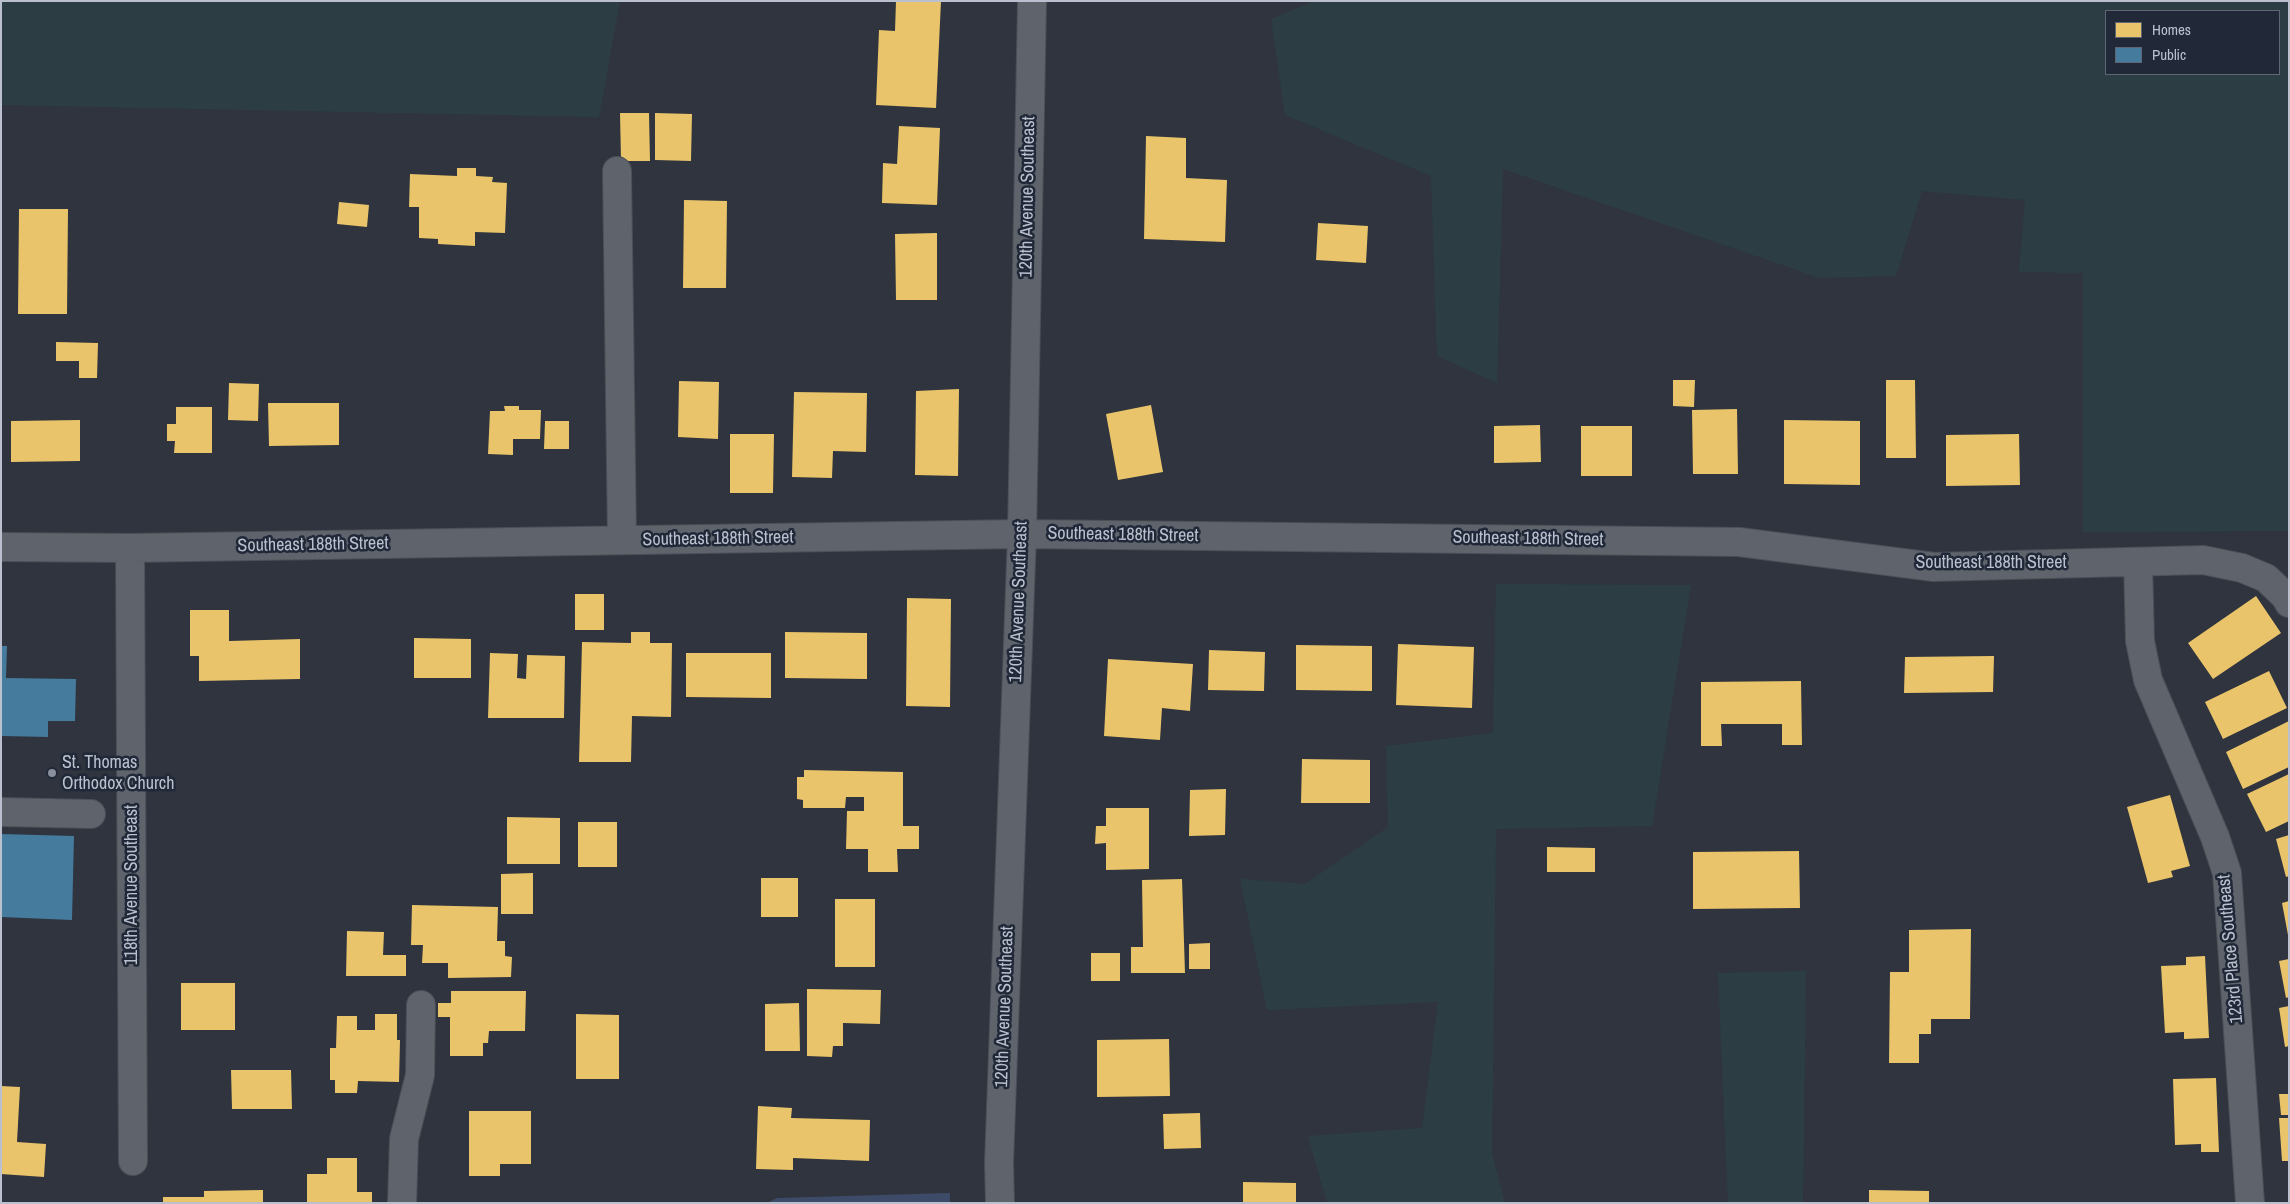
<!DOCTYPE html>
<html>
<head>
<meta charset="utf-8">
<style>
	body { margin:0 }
	#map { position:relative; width:2290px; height:1204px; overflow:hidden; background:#2f343e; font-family:"Archivo Narrow",sans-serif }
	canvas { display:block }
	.frame { position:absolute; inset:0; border:2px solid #bac0cd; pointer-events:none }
	.legend { position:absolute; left:2105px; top:10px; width:175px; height:65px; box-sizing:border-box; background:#212939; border:1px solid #5e6574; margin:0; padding:6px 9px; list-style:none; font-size:15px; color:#bac0cd }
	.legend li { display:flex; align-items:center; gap:10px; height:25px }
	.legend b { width:25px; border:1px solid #5e6574 }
</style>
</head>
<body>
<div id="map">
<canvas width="2290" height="1204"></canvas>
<div class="frame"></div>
<ul class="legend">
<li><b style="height:14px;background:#e9c46a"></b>Homes</li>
<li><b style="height:14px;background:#457b9d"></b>Public</li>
</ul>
</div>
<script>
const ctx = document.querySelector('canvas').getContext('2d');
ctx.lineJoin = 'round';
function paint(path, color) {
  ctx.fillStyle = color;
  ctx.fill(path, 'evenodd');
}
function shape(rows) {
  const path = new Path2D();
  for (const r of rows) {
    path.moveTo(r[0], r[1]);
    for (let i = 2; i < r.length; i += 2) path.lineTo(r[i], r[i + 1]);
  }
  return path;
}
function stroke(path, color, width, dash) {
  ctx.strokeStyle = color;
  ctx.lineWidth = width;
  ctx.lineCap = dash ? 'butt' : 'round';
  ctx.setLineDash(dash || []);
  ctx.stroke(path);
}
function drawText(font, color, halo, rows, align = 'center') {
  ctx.font = font + ' "Archivo Narrow",sans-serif';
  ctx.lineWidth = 5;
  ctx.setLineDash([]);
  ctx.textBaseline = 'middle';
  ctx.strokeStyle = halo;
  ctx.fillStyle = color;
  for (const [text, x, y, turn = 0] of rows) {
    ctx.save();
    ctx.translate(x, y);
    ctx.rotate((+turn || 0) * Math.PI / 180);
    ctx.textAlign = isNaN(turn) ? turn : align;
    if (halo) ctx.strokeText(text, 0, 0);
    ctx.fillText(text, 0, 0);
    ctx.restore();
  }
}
paint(shape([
	[1,1,620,1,599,117,1,105],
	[1315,1,2289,1,2289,531,2083,532,2083,273,2019,272,2025,200,1922,191,1896,276,1820,278,1503,169,1497,383,1437,356,1431,176,1285,115,1271,19],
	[2106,11,2279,11,2279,74,2106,74],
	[1496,584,1691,585,1652,826,1496,829,1492,1154,1505,1203,1327,1203,1308,1136,1422,1128,1438,1002,1267,1010,1240,879,1305,884,1388,827,1386,746,1493,733],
	[1806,971,1803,1203,1728,1203,1718,973]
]), '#2c3e44');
paint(shape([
	[950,1193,950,1203,767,1203,777,1198]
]), '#3e4b68');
paint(shape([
	[896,1,941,1,936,108,876,105,879,30,895,31],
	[620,113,649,113,650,161,621,161],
	[655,113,692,114,691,161,655,160],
	[899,126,940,128,937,205,882,203,883,163,897,164],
	[1146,136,1186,138,1186,178,1227,180,1225,242,1144,239],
	[457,168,476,168,476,176,493,177,492,182,507,183,505,233,475,232,475,246,438,244,438,239,419,238,419,207,409,207,410,174,457,176],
	[684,200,727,201,726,288,683,288],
	[339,202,369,205,367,227,337,224],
	[19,209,68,209,67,314,18,314],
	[1318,223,1368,226,1366,263,1316,260],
	[937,233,937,300,896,300,895,234],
	[56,342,98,343,97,378,79,378,79,361,56,361],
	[1673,380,1695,380,1694,407,1673,406],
	[1886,380,1915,380,1916,458,1886,458],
	[679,381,719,382,718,439,678,437],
	[229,383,259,384,258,421,228,420],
	[959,389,958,476,915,475,916,391],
	[794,392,867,393,866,452,833,451,832,478,792,477],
	[268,403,339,403,339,445,269,446],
	[1151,405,1163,472,1118,480,1106,414],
	[504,406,519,406,519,410,541,410,540,439,513,439,513,455,488,454,490,411,505,411],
	[176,407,212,407,212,453,174,453,175,441,167,441,167,424,176,424],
	[1737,409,1738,474,1693,474,1692,410],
	[80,420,80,461,11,462,11,421],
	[1784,420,1860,421,1860,485,1784,484],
	[545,421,569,421,569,449,544,449],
	[1540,425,1541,462,1494,463,1494,426],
	[1581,426,1632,426,1632,476,1581,476],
	[730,434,774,434,773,493,730,493],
	[2019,434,2020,485,1946,486,1946,435],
	[575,594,604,594,604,630,575,630],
	[2256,596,2281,633,2213,679,2188,643],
	[907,598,951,599,950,707,906,706],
	[190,610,229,610,229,641,300,639,300,679,199,681,199,656,190,656],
	[631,632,650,632,650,643,672,643,671,717,632,716,631,762,579,762,582,642,631,643],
	[785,632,867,633,867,679,785,678],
	[414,638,471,639,471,678,414,678],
	[1398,644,1474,647,1472,708,1396,705],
	[1296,645,1372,646,1372,691,1296,690],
	[1209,650,1265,652,1264,691,1208,690],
	[490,653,518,654,517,678,526,679,527,655,565,656,564,718,488,718],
	[686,653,771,653,771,698,686,697],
	[1994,656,1993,692,1904,693,1905,657],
	[1108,659,1193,664,1190,711,1162,708,1160,740,1104,736],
	[2269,671,2287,708,2223,739,2205,702],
	[1801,681,1802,745,1782,745,1782,724,1721,724,1722,746,1701,746,1701,682],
	[2289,721,2289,767,2243,789,2226,752],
	[1302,759,1370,760,1370,803,1301,803],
	[804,770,903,772,903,826,919,826,919,849,897,849,898,872,868,872,868,849,846,849,847,811,864,811,864,797,846,797,845,808,803,808,803,800,797,799,797,777,804,777],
	[2289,774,2289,821,2266,832,2247,794],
	[1226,789,1225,835,1189,836,1190,790],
	[2170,795,2190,866,2171,871,2173,877,2148,883,2127,807],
	[1106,808,1149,808,1149,869,1106,870,1106,843,1095,844,1096,826,1106,826],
	[507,817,560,818,560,864,507,864],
	[578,822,617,822,617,867,578,867],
	[2289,835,2289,876,2286,877,2276,839],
	[1547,847,1595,848,1595,872,1547,872],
	[1799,851,1800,908,1693,909,1693,852],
	[533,873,533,914,501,914,501,874],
	[761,878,798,878,798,917,761,917],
	[1182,879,1185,973,1131,973,1131,947,1143,947,1142,880],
	[835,899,875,899,875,967,835,967],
	[2289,901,2289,935,2288,935,2282,903],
	[412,905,498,907,497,941,505,941,505,956,512,957,511,977,448,978,448,963,422,963,423,945,411,945],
	[1971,929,1970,1019,1931,1019,1931,1034,1919,1034,1919,1063,1889,1063,1890,972,1909,972,1909,930],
	[347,931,384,932,383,955,406,955,406,976,346,976],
	[1210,943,1210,969,1189,969,1189,944],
	[1091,953,1120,953,1120,981,1091,981],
	[2205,956,2209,1038,2184,1039,2184,1032,2165,1033,2161,966,2186,965,2186,957],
	[2289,959,2289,997,2286,998,2279,961],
	[181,983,235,983,235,1030,181,1030],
	[807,989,881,990,880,1024,843,1023,843,1046,833,1046,832,1057,807,1056],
	[451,991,526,991,525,1031,489,1031,488,1043,483,1043,483,1056,450,1056,450,1017,438,1017,438,1003,451,1003],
	[799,1003,800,1051,765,1051,765,1004],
	[2289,1006,2289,1046,2285,1047,2279,1008],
	[375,1014,397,1014,397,1040,400,1040,399,1082,358,1081,357,1093,335,1093,335,1080,330,1080,330,1048,336,1048,337,1016,357,1016,357,1030,375,1030],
	[576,1014,619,1015,619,1079,576,1079],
	[1169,1039,1170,1096,1097,1097,1097,1040],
	[231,1070,291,1070,292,1109,232,1109],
	[2216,1078,2219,1152,2201,1152,2201,1144,2175,1145,2173,1079],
	[1,1086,20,1087,17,1142,46,1144,44,1177,1,1174],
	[2279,1094,2289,1094,2289,1115,2281,1115],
	[758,1106,792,1108,791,1118,870,1120,869,1161,793,1158,793,1170,756,1169],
	[469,1111,531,1111,531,1164,500,1164,500,1176,469,1176],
	[1200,1113,1201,1148,1164,1149,1163,1114],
	[2279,1118,2289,1118,2289,1161,2282,1161],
	[327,1158,357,1158,357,1192,372,1192,372,1203,307,1203,307,1174,327,1174],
	[1243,1182,1296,1183,1296,1203,1243,1203],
	[263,1190,263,1203,163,1203,163,1197,204,1197,204,1191],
	[1869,1190,1929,1191,1929,1203,1869,1203]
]), '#e9c46a');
paint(shape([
	[1,646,7,646,6,678,76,679,75,721,48,721,48,737,2,736],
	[1,834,74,836,72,920,1,917]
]), '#457b9d');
const minor = shape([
	[617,171,622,540],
	[1,547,130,548,1022,534,1739,542,1934,567,2203,560,2242,568,2266,578,2285,596,2289,603],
	[130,548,133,1161],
	[2138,562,2140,641,2148,680,2215,837,2227,873,2250,1203],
	[1,812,91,814],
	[402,1203,404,1139,420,1075,421,1005],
	[1000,1203,999,1163,1022,534,1032,1]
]);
stroke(minor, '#4b4f56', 30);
stroke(minor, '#5f636b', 28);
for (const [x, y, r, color] of [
	[52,773,5,"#898f9b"]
]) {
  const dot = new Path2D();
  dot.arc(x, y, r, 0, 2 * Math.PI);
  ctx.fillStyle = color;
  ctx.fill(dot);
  stroke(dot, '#212939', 2);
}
drawText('18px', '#bac0cd', '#212939', [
	["120th Avenue Southeast",1028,197,-89],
	["Southeast 188th Street",1123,535,1],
	["Southeast 188th Street",718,539,-1],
	["Southeast 188th Street",1528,539,1],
	["Southeast 188th Street",313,545,-1],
	["Southeast 188th Street",1991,563],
	["120th Avenue Southeast",1019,602,-88],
	["118th Avenue Southeast",132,885,-90],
	["123rd Place Southeast",2231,949,-95],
	["120th Avenue Southeast",1005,1007,-88]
]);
drawText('18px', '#bac0cd', '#212939', [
	["St. Thomas",62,763],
	["Orthodox Church",62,784]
], 'left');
</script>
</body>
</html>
